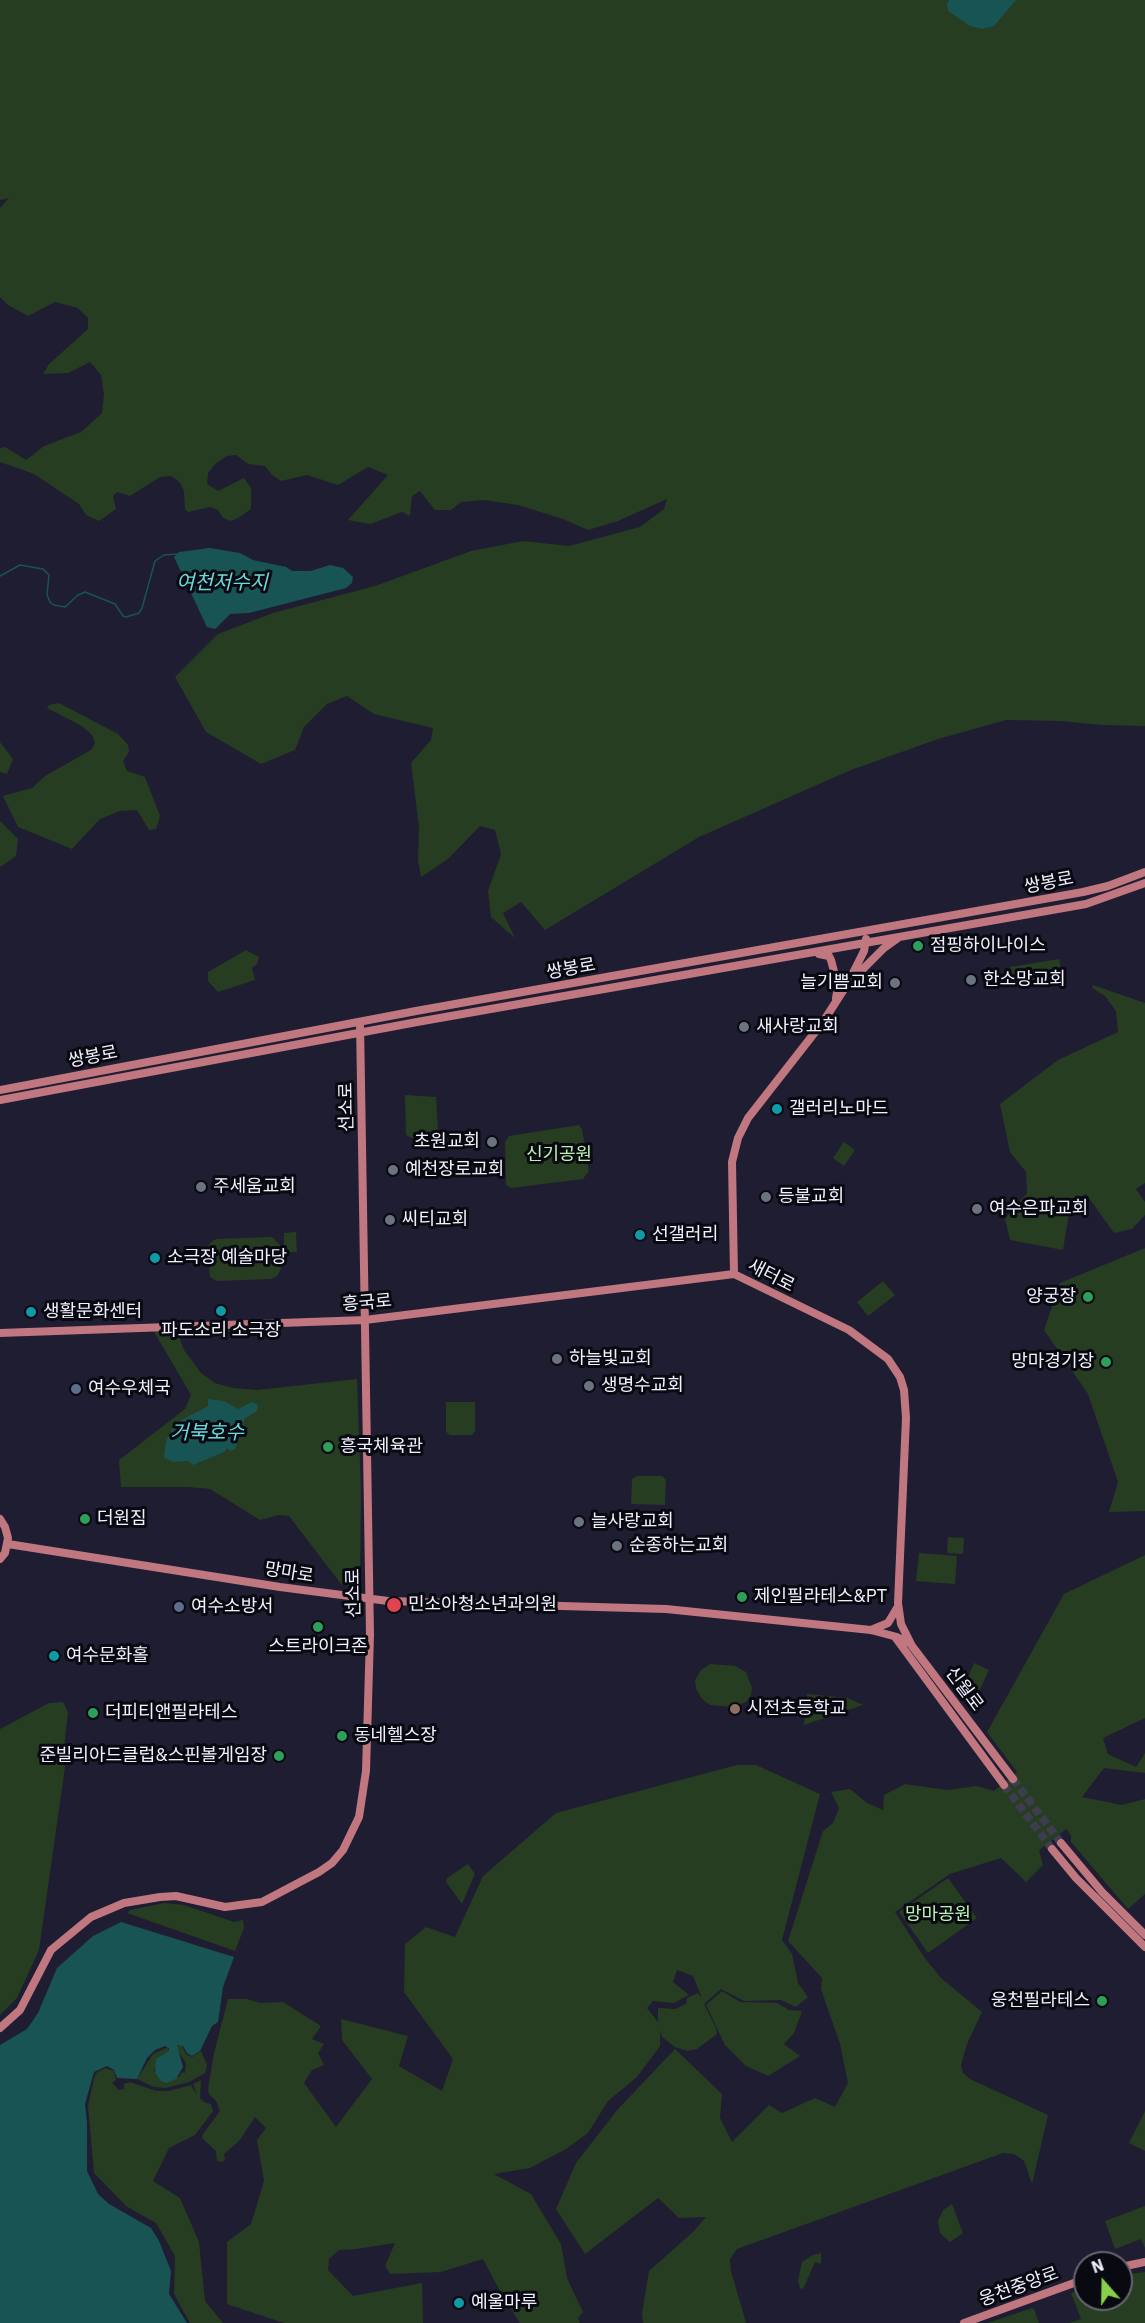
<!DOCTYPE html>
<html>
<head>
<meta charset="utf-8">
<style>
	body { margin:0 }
	#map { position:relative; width:1145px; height:2323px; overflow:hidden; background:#1f1d31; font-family:"IBM Plex Sans",sans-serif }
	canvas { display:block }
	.north { position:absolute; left:1073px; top:2251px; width:60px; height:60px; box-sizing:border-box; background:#090911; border:2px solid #666570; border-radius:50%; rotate:340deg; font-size:16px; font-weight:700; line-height:24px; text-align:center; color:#f1f0fe }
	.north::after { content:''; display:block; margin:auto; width:21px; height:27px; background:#88cf4a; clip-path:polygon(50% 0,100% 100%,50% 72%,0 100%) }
</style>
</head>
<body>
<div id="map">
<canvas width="1145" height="2323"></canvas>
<div class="north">N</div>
</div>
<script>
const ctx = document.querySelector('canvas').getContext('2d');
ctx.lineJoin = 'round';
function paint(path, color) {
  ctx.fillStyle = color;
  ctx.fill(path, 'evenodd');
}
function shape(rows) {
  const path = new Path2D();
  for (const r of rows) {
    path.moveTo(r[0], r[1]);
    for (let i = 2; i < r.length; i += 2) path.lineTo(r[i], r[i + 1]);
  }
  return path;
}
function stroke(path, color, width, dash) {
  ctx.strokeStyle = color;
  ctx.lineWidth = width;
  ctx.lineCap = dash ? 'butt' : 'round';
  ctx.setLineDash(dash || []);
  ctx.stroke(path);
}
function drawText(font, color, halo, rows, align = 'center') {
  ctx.font = font + ' "IBM Plex Sans","Noto Sans KR",sans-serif';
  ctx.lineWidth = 6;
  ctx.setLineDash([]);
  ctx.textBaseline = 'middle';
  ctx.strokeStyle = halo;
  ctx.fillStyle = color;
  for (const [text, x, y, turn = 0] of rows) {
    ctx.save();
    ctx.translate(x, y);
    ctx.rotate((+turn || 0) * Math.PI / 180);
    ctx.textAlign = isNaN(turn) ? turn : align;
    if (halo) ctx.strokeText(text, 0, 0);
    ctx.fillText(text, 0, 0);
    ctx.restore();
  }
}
paint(shape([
	[0,0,1145,0,1145,726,1102,725,1060,721,1006,720,938,739,851,770,699,837,545,930,521,902,503,913,515,938,491,917,488,891,501,854,495,830,480,826,448,859,421,877,418,861,419,827,411,763,431,740,433,728,374,714,347,696,327,704,304,727,295,750,261,764,206,732,175,677,218,634,273,613,375,586,471,551,523,541,569,546,640,527,664,509,667,499,618,521,588,530,563,519,518,505,484,500,461,502,451,510,435,510,420,491,412,496,410,516,402,512,370,524,348,520,388,475,368,467,338,485,307,475,281,481,272,475,265,466,248,464,236,455,227,456,215,464,208,473,207,484,218,491,244,478,251,488,251,509,238,518,231,521,223,518,218,510,210,507,188,512,185,509,184,492,181,484,176,479,170,476,160,477,130,496,117,492,113,496,116,509,99,521,86,515,79,504,34,474,0,462,0,448,5,447,26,460,44,446,81,432,102,413,104,394,101,375,90,362,68,373,43,374,49,364,88,329,88,318,78,308,55,302,28,316,8,305,0,297,0,208,9,198,0,200],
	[59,703,118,734,128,745,129,752,123,761,127,771,145,777,160,816,156,829,149,830,137,810,120,811,100,819,72,849,18,827,3,796,32,788,45,776,91,750,95,743,92,735,82,726,47,708,49,705],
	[0,742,13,759,7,774,0,772],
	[0,821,18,839,16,856,0,867],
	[246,950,259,957,257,964,252,968,255,980,218,992,208,981,208,972],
	[1059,959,1062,974,1066,977,1016,985,1012,983,1010,967],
	[1093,985,1145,1003,1145,1183,1136,1189,1145,1202,1145,1215,1132,1229,1114,1233,1086,1194,1071,1201,1063,1250,1010,1240,1005,1219,1027,1193,1026,1172,1010,1152,1000,1104,1058,1060,1118,1032,1116,1011,1105,996,1092,988],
	[405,1095,436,1097,438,1131,433,1137,414,1139,406,1135],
	[579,1125,582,1129,589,1171,583,1179,511,1188,506,1185,505,1142,509,1136],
	[844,1142,855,1150,844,1166,833,1158],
	[296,1232,297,1252,284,1252,284,1233],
	[272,1237,280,1245,281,1269,277,1276,271,1279,217,1281,210,1277,207,1248,211,1242,216,1239],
	[1145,1248,1145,1511,1109,1512,1118,1482,1088,1394,1044,1330,1060,1283],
	[883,1281,895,1295,868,1316,857,1302],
	[153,1330,177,1331,184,1350,201,1373,215,1383,233,1388,257,1390,357,1379,361,1491,360,1584,354,1588,341,1584,289,1516,278,1515,260,1520,210,1489,189,1487,121,1487,119,1460,185,1409,191,1395],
	[446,1402,475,1402,475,1431,472,1435,450,1435,446,1432],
	[637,1476,662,1476,666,1480,665,1505,631,1504,632,1479],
	[948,1537,964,1538,963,1554,947,1553],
	[919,1553,957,1556,955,1584,916,1581],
	[1145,1555,1145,1718,1103,1738,1108,1754,1136,1767,1145,1753,1145,1773,1104,1768,1082,1797,1122,1805,1145,1799,1145,1894,1128,1909,1071,1842,1071,1835,1066,1829,1039,1850,1043,1865,1026,1882,1001,1858,950,1874,895,1912,924,1957,941,1978,982,2012,967,2044,961,2065,963,2073,970,2079,1048,2115,1032,2184,1024,2161,1014,2154,1003,2153,737,2249,730,2259,731,2271,746,2323,643,2323,642,2313,649,2271,694,2231,706,2217,679,2218,658,2198,585,2254,556,2209,576,2163,618,2109,675,2049,722,2094,720,2118,732,2142,769,2105,782,2113,815,2098,835,2107,848,2083,840,2044,821,1989,822,1978,788,1941,823,1831,833,1823,839,1808,831,1792,850,1789,867,1803,883,1810,884,1795,905,1784,947,1790,977,1786,994,1791,1017,1772,987,1732,1064,1594],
	[974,1663,989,1670,975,1700,961,1693],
	[710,1664,735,1666,746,1672,752,1688,751,1695,746,1702,732,1707,710,1705,702,1699,696,1689,695,1680,701,1670],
	[807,1694,848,1698,863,1705,804,1725],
	[63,1702,68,1712,64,1748,65,1767,39,1950,17,1998,0,2015,0,1729,49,1703],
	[737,1765,756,1765,820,1794,782,1940,792,1954,798,1983,808,1997,796,2007,781,2000,744,2001,721,1989,704,2004,716,2028,717,2034,697,2049,687,2051,675,2047,662,2037,660,2031,660,2046,637,2077,608,2101,588,2133,566,2149,530,2168,494,2174,531,2194,561,2244,567,2278,583,2312,578,2318,580,2323,520,2323,502,2295,483,2259,441,2272,390,2274,385,2266,395,2243,356,2249,339,2250,329,2259,328,2270,353,2296,422,2283,423,2323,284,2323,227,2304,227,2242,251,2224,264,2181,257,2140,266,2128,255,2117,239,2141,224,2154,225,2160,222,2162,217,2161,216,2151,202,2138,203,2134,220,2111,216,2101,209,2094,208,2089,214,2053,228,1999,247,1999,260,2003,283,2002,321,2026,312,2039,324,2044,318,2053,324,2065,312,2070,304,2083,336,2127,372,2079,342,2040,341,2019,408,2036,399,2066,442,2091,453,2059,404,1992,405,1944,426,1927,455,1937,483,1876,556,1813],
	[677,1970,693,1976,702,1998,698,1993,687,1998,686,2004,675,2009,658,2008,658,2022,647,2008,653,2001,674,2003,689,1995,673,1982],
	[468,1864,475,1874,462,1904,446,1882,447,1878],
	[948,1878,977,1918,928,1953,899,1912],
	[164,1903,184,1905,234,1922,243,1920,244,1928,235,1951,127,1913,130,1910],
	[722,1991,740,2002,777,2003,789,2010,802,2011,794,2033,784,2044,800,2056,768,2076,746,2066,725,2045,706,2005],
	[178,2045,182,2046,186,2054,192,2057,201,2051,207,2065,205,2073,189,2082,166,2088,154,2087,137,2079,153,2054,168,2047,169,2051,154,2070,157,2077,179,2077,182,2072,185,2073,186,2063,178,2051,177,2047],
	[106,2068,114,2071,116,2080,112,2083,119,2090,124,2089,124,2084,130,2082,156,2091,169,2091,191,2085,197,2095,193,2084,201,2080,200,2098,204,2102,211,2104,213,2111,195,2135,169,2148,153,2181,180,2198,199,2242,205,2301,223,2323,190,2323,174,2294,175,2256,156,2223,126,2206,94,2173,88,2106,94,2078,97,2072],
	[1145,2111,1145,2151,1129,2143],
	[952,2204,963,2233,950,2242,940,2233,938,2221,943,2210],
	[1145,2206,1145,2248,1141,2239,1115,2249,1105,2221],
	[821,2253,821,2264,815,2262,803,2289,800,2288,798,2281,802,2262,813,2255],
	[1145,2272,1145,2323,1069,2323,1081,2319,1071,2293,1085,2288,1085,2299,1121,2299,1121,2275],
	[1032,2308,1034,2309,1039,2323,988,2323]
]), '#263d21');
paint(shape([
	[949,0,1016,0,994,26,982,29,970,26,948,11,947,5],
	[210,548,240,553,253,560,286,567,292,571,310,571,330,565,343,568,353,577,352,583,346,588,249,613,230,614,215,629,207,627,174,557,179,552],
	[208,1399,224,1401,238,1409,252,1402,258,1405,257,1411,244,1419,243,1430,235,1449,231,1451,227,1448,224,1452,193,1465,188,1461,173,1462,164,1458,166,1441,176,1423,208,1406],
	[121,1922,234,1957,223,1987,218,2022,212,2026,200,2051,192,2056,187,2053,183,2046,177,2045,183,2067,176,2079,166,2083,160,2080,155,2073,156,2059,169,2051,169,2048,165,2046,155,2050,147,2058,137,2079,117,2078,114,2070,107,2066,94,2072,85,2104,87,2123,87,2171,98,2194,109,2204,151,2228,159,2241,171,2271,169,2294,187,2323,0,2323,0,2045,27,2029,38,2013,57,1968,93,1936]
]), '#195454');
stroke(shape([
	[0,576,20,565,43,569,49,575,47,595,50,602,54,605,65,607,78,595,85,592,115,604,123,616,126,617,139,613,142,608,155,561,164,555,177,554]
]), '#195454', 1.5);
stroke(shape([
	[1013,1779,1061,1843],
	[1004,1785,1052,1849]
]), '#3e3d50', 8, [8, 4]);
stroke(shape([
	[866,939,864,951,848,983,823,1022,748,1118,738,1138,732,1162,734,1274,849,1330,888,1359,900,1377,904,1390,906,1418,898,1603,901,1624,912,1646,1013,1779],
	[819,954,829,956,831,960,838,987,836,998],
	[854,978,884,948,898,938],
	[0,1090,416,1011,1083,892,1108,886,1145,872],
	[0,1100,417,1022,1086,904,1145,883],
	[0,1333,365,1320,734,1274],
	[0,1519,5,1527,8,1538,5,1553,0,1559],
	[8,1544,280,1587,388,1601,666,1609,871,1630,897,1637,909,1643],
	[871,1630,888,1623,897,1608],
	[895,1637,1004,1785],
	[1061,1843,1102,1892,1145,1935],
	[1052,1849,1076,1878,1145,1947],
	[0,2028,20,2010,51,1950,91,1917,124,1903,160,1897,176,1896,225,1907,262,1902,319,1872,332,1863,343,1850,359,1817,366,1771,370,1635,360,1022],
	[1121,2267,1145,2262],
	[964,2323,1085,2279]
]), '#c0777f', 8);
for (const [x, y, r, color] of [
	[918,946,6,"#2e9e5b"],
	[971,980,6,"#6b7280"],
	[895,983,6,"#6b7280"],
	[744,1027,6,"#6b7280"],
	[777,1109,6,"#0f9aa8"],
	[492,1142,6,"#6b7280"],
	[393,1170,6,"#6b7280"],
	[201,1187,6,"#6b7280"],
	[766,1197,6,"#6b7280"],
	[977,1209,6,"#6b7280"],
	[390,1220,6,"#6b7280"],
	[640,1235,6,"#0f9aa8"],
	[155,1258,6,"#0f9aa8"],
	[1088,1297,6,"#2e9e5b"],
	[221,1311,6,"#0f9aa8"],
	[31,1312,6,"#0f9aa8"],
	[557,1359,6,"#6b7280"],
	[1106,1362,6,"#2e9e5b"],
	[589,1386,6,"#6b7280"],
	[76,1389,6,"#5c6f8a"],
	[328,1447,6,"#2e9e5b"],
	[85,1519,6,"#2e9e5b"],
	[579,1522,6,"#6b7280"],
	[617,1546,6,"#6b7280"],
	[742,1597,6,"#2e9e5b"],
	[394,1605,8,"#e0444e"],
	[179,1607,6,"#5c6f8a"],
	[318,1627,6,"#2e9e5b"],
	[54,1656,6,"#0f9aa8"],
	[735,1709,6,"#8d6e63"],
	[93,1713,6,"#2e9e5b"],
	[342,1736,6,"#2e9e5b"],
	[279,1756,6,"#2e9e5b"],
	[1102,2001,6,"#2e9e5b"],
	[459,2303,6,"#0f9aa8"]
]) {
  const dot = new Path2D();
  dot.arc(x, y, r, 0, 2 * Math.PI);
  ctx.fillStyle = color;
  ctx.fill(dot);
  stroke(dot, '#090911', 2);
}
drawText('18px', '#f1f0fe', '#090911', [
	["쌍봉로",1049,883,-11],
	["쌍봉로",571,969,-10],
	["쌍봉로",93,1057,-11],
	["선소로",347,1107,-91],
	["새터로",771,1276,27],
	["흥국로",367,1303,-5],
	["망마로",289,1573,9],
	["선소로",354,1593,-91],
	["신월로",964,1689,53],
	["웅천중앙로",1019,2287,-20]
]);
drawText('18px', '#f1f0fe', '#090911', [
	["점핑하이나이스",930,946],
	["한소망교회",983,980],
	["늘기쁨교회",883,983,"right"],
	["새사랑교회",756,1027],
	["갤러리노마드",789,1109],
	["초원교회",480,1142,"right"],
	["예천장로교회",405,1170],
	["주세움교회",213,1187],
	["등불교회",778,1197],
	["여수은파교회",989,1209],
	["씨티교회",402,1220],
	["선갤러리",652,1235],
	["소극장 예술마당",167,1258],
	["양궁장",1076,1297,"right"],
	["생활문화센터",43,1312],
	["파도소리 소극장",221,1331,"center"],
	["하늘빛교회",569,1359],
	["망마경기장",1094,1362,"right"],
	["생명수교회",601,1386],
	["여수우체국",88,1389],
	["흥국체육관",340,1447],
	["더원짐",97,1519],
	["늘사랑교회",591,1522],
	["순종하는교회",629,1546],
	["제인필라테스&PT",754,1597],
	["민소아청소년과의원",408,1605],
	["여수소방서",191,1607],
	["스트라이크존",318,1647,"center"],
	["여수문화홀",66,1656],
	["시전초등학교",747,1709],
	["더피티앤필라테스",105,1713],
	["동네헬스장",354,1736],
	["준빌리아드클럽&스핀볼게임장",267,1756,"right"],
	["웅천필라테스",1090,2001,"right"],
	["예울마루",471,2303]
], 'left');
drawText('18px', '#bcf2b1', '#090911', [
	["신기공원",559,1155],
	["망마공원",938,1915]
]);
drawText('italic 20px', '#69dbdc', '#090911', [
	["여천저수지",222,583],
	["거북호수",207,1433]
]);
</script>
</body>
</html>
